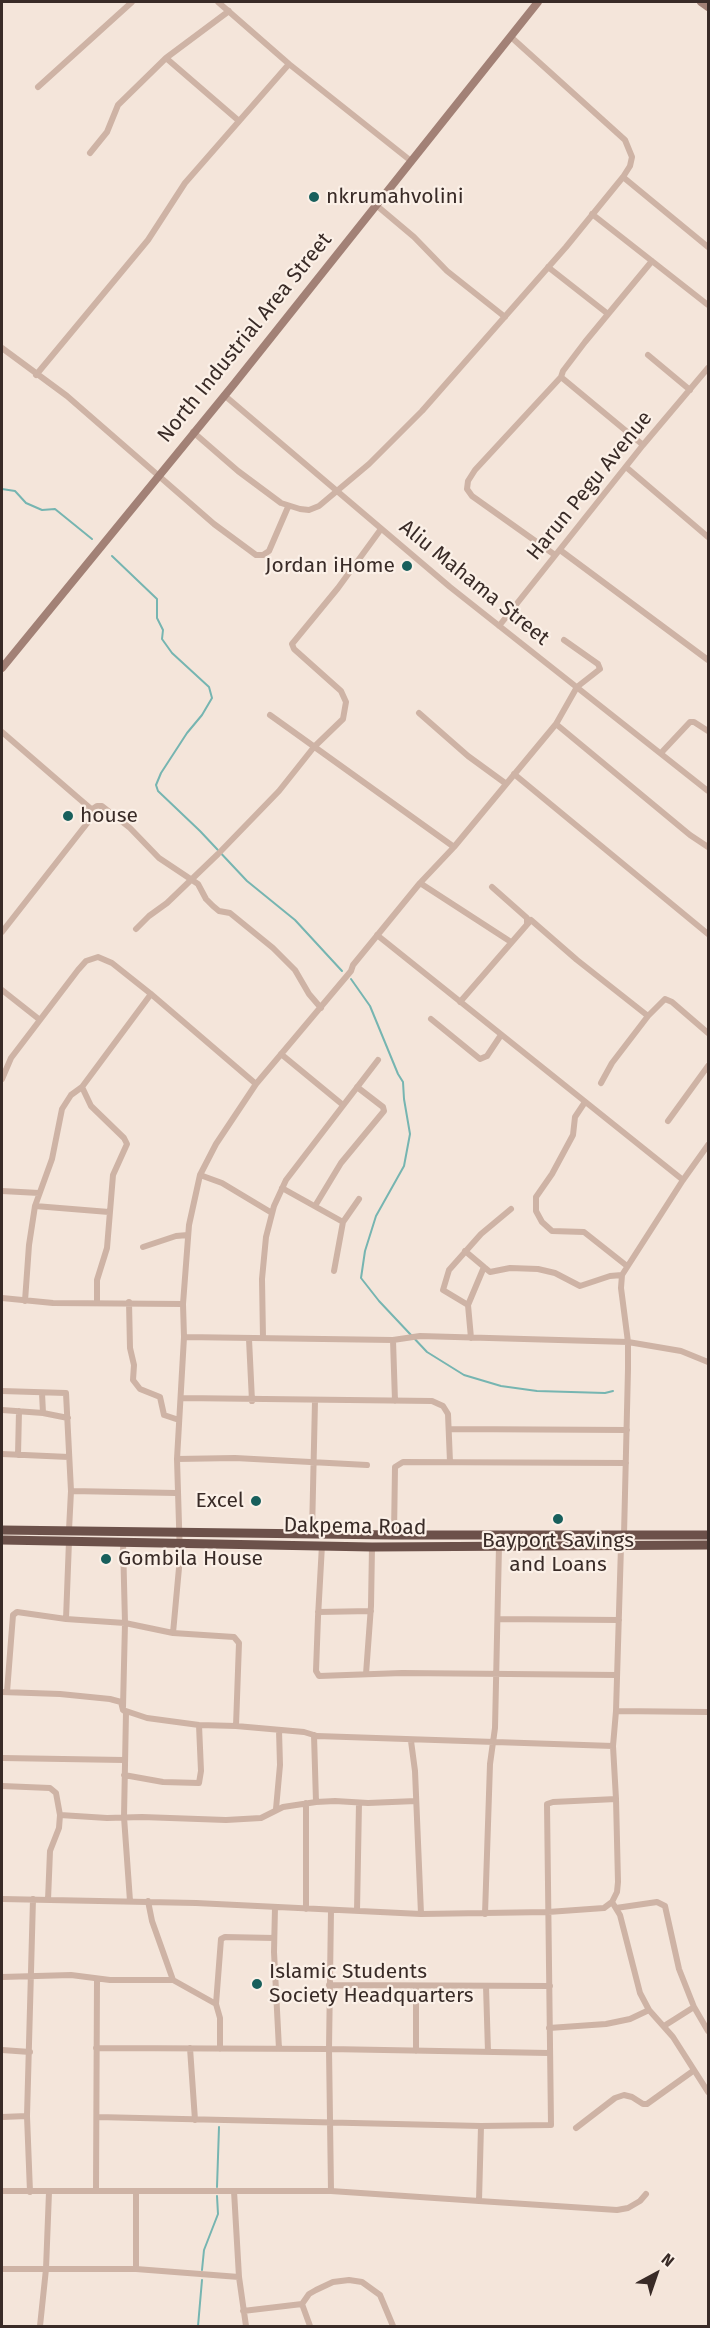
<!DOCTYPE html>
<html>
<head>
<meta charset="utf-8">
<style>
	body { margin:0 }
	#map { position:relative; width:710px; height:2328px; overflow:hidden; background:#f4e5da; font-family:"Fira Sans",sans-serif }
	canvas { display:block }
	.frame { position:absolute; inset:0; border:3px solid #392b27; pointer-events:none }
	.north { position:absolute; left:626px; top:2244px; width:60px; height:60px; -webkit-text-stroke:4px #fbf0e7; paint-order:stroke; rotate:40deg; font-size:16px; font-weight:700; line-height:24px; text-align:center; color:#392b27 }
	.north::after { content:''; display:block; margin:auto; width:21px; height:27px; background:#392b27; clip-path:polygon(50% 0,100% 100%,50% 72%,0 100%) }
</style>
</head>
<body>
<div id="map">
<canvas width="710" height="2328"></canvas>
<div class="frame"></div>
<div class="north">N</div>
</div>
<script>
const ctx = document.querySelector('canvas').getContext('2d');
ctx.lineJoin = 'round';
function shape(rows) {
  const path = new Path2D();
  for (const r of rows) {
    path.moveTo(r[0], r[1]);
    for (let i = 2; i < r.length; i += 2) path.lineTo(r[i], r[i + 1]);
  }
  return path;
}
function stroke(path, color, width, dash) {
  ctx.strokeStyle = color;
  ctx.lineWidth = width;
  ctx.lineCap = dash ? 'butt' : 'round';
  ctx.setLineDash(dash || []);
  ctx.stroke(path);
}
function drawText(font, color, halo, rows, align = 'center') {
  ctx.font = font + ' "Fira Sans",sans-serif';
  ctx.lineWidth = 4.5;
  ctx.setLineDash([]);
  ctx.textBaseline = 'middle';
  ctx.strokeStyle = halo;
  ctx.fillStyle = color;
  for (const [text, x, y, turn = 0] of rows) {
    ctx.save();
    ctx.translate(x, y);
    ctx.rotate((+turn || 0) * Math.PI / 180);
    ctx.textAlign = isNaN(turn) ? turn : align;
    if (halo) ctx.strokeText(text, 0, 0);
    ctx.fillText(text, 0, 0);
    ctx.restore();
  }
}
stroke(shape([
	[2,489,15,491,26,503,42,510,55,509,92,539],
	[112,556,157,599,157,618,163,630,162,639,172,653,209,687,212,698,202,715,187,733,161,773,156,785,158,791,200,831,247,881,295,920,342,971],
	[351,979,370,1006,398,1074,403,1082,404,1099,410,1134,404,1166,376,1216,365,1251,361,1278,379,1301,427,1352,464,1375,501,1386,537,1391,605,1393,613,1391],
	[217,2187,219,2127],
	[202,2270,204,2250,218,2214,217,2196],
	[198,2326,202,2280]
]), '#76b5b1', 2);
stroke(shape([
	[218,2,289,64,411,161],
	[166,58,239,121],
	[38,87,132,2],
	[90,153,107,132,118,105,166,58,229,11],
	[623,177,708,247],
	[376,205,414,237,447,271,505,317],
	[592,214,708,305],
	[548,267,608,314],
	[2,348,67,396,214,524,256,555,263,555,269,551,288,507],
	[648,355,690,390],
	[36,375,148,240,185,183,289,64],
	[561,377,643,445],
	[224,395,450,587,708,791],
	[193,432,238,471,281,503,300,509,309,510,319,506,369,464,422,411,566,247,623,177,630,166,632,157,625,140,511,37],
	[626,467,708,537],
	[560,550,708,660],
	[555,555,472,496,467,489,468,481,475,470,561,377,563,371,585,342,652,261],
	[499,626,643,445,708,368],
	[419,713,468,756,505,783],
	[270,715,454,847],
	[556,724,690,835,708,847],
	[2,732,76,796,90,808,92,817,2,932],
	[661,753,690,722,694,722,708,731],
	[514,774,708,934],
	[91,810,97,806,102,806,130,828,159,858,198,884,206,899,213,906,219,911,230,913,273,948,295,970,309,994,321,1008],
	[420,883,511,942],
	[492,887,527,918,527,923],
	[136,929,149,916,167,903,218,854,279,791,314,747,343,719,346,702,341,691,294,649,292,644,338,588,381,529],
	[377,935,683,1180],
	[2,990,40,1020],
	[460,1002,531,920,577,960,648,1016],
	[431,1019,480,1059,487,1056,501,1035],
	[281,1054,343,1105],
	[2,1079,11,1058,78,970,86,961,98,957,112,963,151,994,256,1084],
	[601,1083,612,1063,648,1016,665,999,672,1002,708,1033],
	[585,1102,575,1117,573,1135,552,1174,536,1197,536,1211,542,1222,552,1231,584,1232,627,1266],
	[668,1121,708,1066],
	[200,1175,222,1183,272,1213],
	[282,1188,343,1222],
	[2,1191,39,1193],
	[35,1206,109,1212],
	[315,1206,341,1163,384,1111,383,1107,357,1087],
	[143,1247,176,1236,188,1235],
	[465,1251,490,1272,510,1268,538,1269,555,1273,580,1286,610,1276,622,1275],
	[334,1271,343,1222,359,1199],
	[2,1298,53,1303,183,1304],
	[25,1301,29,1245,35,1206,52,1159,62,1109,71,1095,82,1087],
	[97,1302,97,1280,107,1248,113,1175,127,1144,124,1138,91,1106,82,1087,151,994],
	[129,1302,130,1348,134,1365,133,1380,140,1389,160,1397,164,1415,179,1420],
	[468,1305,443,1290,449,1270,481,1234,511,1209],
	[184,1337,393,1340,395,1401],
	[263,1338,262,1279,266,1237,274,1206,286,1180,378,1060],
	[471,1338,468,1305,484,1267],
	[249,1339,252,1401],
	[393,1340,420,1336,628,1342,681,1351,708,1362],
	[2,1391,66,1393,71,1491,69,1530],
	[42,1393,43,1413],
	[181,1398,432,1401,443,1406,448,1414,450,1462],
	[2,1410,43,1413,68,1418],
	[449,1429,627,1430],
	[2,1454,69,1457],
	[18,1455,19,1411],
	[177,1459,235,1458,367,1465],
	[71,1491,176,1493],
	[312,1533,315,1401],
	[394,1535,395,1467,403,1462,626,1463],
	[624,1535,628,1369,628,1342,621,1288,622,1275,683,1180,708,1145],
	[322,1545,318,1617,316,1671,319,1676,402,1673,617,1675],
	[318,1612,371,1611],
	[66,1619,69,1541],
	[498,1619,619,1620],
	[173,1633,180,1557,177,1459,184,1337,183,1304,189,1225,200,1175,216,1144,256,1084,351,971,353,965,420,883,454,847,556,724,577,687,600,669,598,664,564,640],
	[366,1674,371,1606,372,1547],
	[2,1692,60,1694,110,1699,121,1702,123,1710,126,1712,124,1817,130,1901],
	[7,1692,13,1615,17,1612,66,1619,125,1623,173,1633,234,1637,239,1643,236,1726],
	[123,1707,125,1623,123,1542],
	[123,1710,147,1718,199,1725,236,1726,304,1732,317,1736,613,1746],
	[616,1711,708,1712],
	[314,1735,316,1802],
	[411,1741,415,1771,421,1914],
	[2,1758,124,1760],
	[124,1775,163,1782,199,1783,201,1771,199,1725],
	[2,1786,50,1788,56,1793,60,1815,59,1828,50,1851,48,1900],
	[276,1809,280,1765,279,1730],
	[60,1815,107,1818,142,1817,226,1820,261,1818,283,1807,316,1802,335,1801,368,1803,416,1801],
	[2,1899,196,1903,421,1914,548,1912,604,1908,612,1902,617,1892,618,1882,616,1799,613,1746,616,1711,621,1546],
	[148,1901,152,1921,173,1980],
	[612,1902,620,1915,640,1993,649,2010,673,2037,708,2092],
	[275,1907,274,1952,279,2049],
	[616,1908,657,1902,665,1906,679,1969,694,2007,708,2031],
	[306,1909,306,1803],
	[357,1911,359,1803],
	[485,1914,490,1764,495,1728,499,1546],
	[2,1977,71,1975,110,1980,173,1980,216,2004,220,2018,220,2049],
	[329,1985,550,1986],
	[416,1986,416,2051],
	[486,1986,488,2052],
	[216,2004,221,1939,225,1937,274,1938],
	[664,2026,694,2007],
	[549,2028,606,2024,630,2019,649,2010],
	[96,2048,329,2049,549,2053],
	[190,2048,195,2120],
	[2,2050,30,2052],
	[2,2117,27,2116],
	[97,2117,481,2126,551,2125,547,1804,553,1802,616,1799],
	[481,2126,479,2201,617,2210,628,2208,640,2201,646,2194],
	[576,2128,615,2098,624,2095,632,2097,643,2104,647,2104,693,2071],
	[2,2191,331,2191,479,2201],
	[96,2191,97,1979],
	[136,2191,136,2269],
	[234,2191,239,2277,246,2326],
	[331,2191,329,2049,331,1910],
	[30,2192,27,2116,33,1899],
	[2,2269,136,2269,239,2277],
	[302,2304,310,2326],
	[243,2311,302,2304,309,2294,316,2290,333,2282,349,2280,362,2282,380,2295,393,2326],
	[40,2326,46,2269,49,2192]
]), '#ceb3a5', 6);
stroke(shape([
	[701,2,708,7],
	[2,668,234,384,538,2]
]), '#a28176', 8);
stroke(shape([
	[2,1530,394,1535,708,1535],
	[2,1540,372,1547,708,1545]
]), '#6c514a', 9);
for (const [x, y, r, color] of [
	[314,197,6,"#185f5c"],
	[407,566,6,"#185f5c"],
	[68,816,6,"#185f5c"],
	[256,1501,6,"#185f5c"],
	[558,1519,6,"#185f5c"],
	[106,1559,6,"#185f5c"],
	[257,1984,6,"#185f5c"]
]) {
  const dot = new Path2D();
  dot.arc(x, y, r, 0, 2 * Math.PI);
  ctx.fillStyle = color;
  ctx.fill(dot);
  stroke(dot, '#fbf0e7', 2);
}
drawText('21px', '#392b27', '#fbf0e7', [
	["nkrumahvolini",326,197],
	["Jordan iHome",395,566,"right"],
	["house",80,816],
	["Excel",244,1501,"right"],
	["Bayport Savings",558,1541,"center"],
	["and Loans",558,1565,"center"],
	["Gombila House",118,1559],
	["Islamic Students",269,1972],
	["Society Headquarters",269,1996]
], 'left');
drawText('21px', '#392b27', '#fbf0e7', [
	["North Industrial Area Street",245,338,-51],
	["Harun Pegu Avenue",590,486,-51],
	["Aliu Mahama Street",474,583,39],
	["Dakpema Road",355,1527,1]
]);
</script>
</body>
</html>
